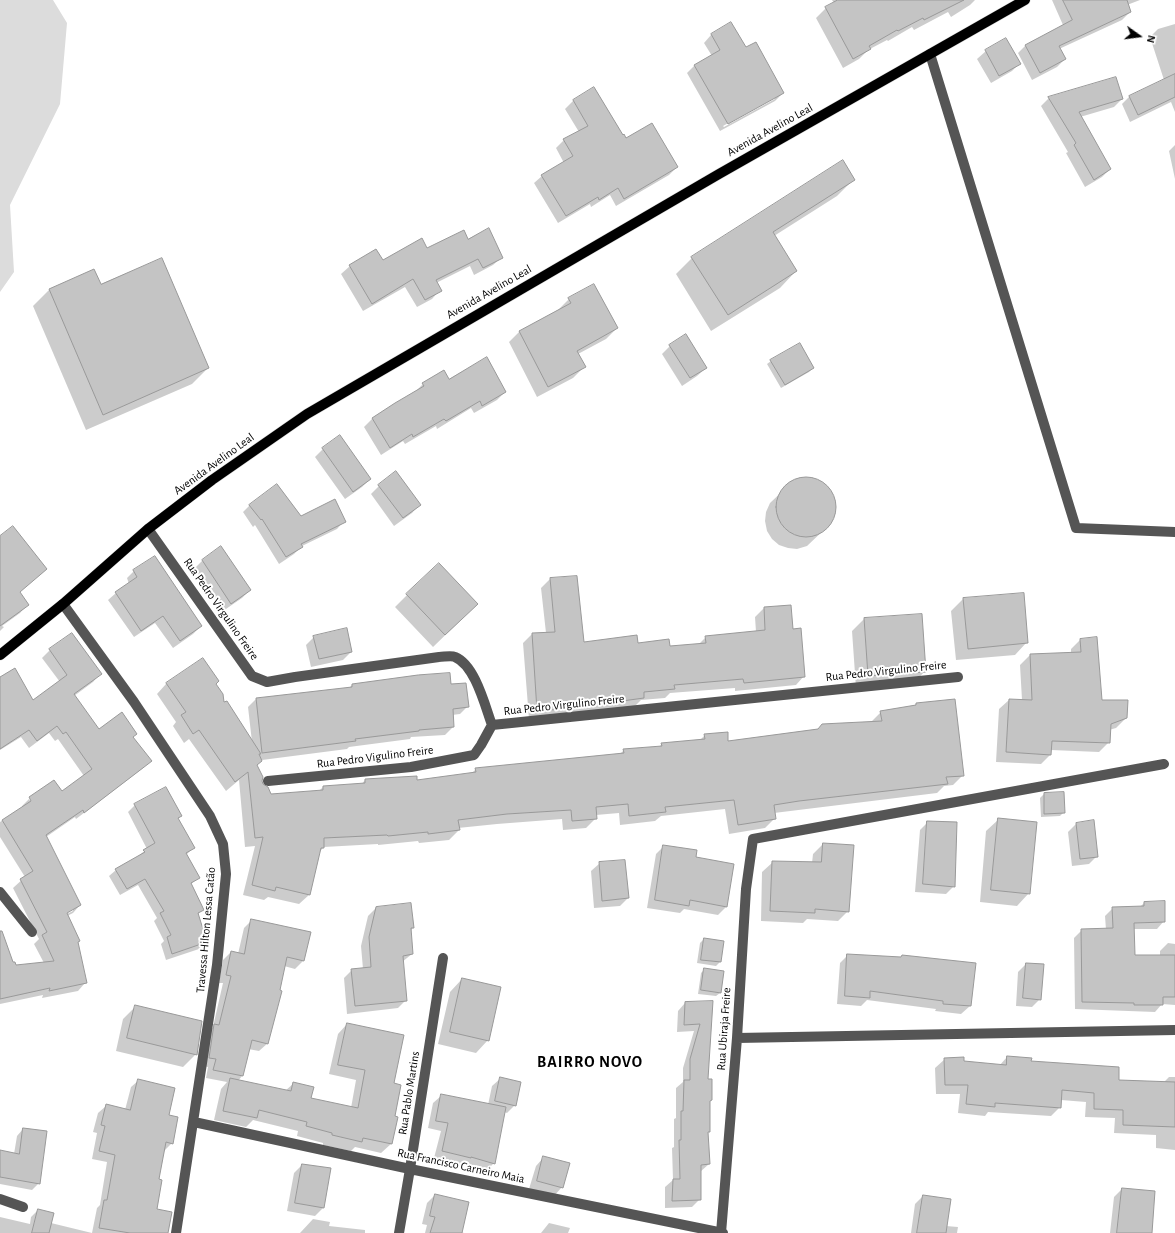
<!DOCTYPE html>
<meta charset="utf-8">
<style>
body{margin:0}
#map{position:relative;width:1175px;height:1233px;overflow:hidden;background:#fff;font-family:"Alegreya Sans",sans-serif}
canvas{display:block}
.north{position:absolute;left:1119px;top:16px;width:40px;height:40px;-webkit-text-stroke:3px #fff;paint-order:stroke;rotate:104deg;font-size:11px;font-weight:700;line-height:16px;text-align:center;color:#000}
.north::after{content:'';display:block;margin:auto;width:14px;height:18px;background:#000;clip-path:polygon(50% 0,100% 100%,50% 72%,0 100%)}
</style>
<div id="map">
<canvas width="1175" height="1233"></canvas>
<div class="north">N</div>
</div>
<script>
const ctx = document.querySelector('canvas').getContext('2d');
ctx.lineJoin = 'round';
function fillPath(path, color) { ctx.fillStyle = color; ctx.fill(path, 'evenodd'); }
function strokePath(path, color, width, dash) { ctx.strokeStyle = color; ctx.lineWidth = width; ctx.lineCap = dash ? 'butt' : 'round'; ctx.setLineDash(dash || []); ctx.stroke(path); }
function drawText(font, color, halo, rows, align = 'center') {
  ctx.font = font + ' "Alegreya Sans",sans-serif'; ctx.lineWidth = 4; ctx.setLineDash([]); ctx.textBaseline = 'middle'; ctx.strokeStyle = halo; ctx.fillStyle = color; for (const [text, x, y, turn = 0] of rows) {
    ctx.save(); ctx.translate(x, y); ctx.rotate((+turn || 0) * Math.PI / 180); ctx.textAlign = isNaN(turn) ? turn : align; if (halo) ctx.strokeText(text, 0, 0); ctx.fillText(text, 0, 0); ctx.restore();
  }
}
fillPath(new Path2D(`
 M0,0H53L67,23L60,104L10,205L14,272L0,292Z`), '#dcdcdc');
fillPath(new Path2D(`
 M832,0H975L970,5L951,17L948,12L914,30L912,27L888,41L887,40L868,50L859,59L843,68L816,18L826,8L834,3Z
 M1052,0H1140L1127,5L1130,12L1122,20L1059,49L1065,59L1057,67L1032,80L1018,53L1025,46L1063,25Z
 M730,23L745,49L783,93L775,101L720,131L687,73L695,65L712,56L704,43L711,35ZM775,97V99L724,127L723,126Z
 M1175,24V112L1171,102L1130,122L1122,104L1130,96L1164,80L1150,37L1158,29Z
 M986,51L1020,63L1012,71L991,83L977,59Z
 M594,88L626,140L677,167L669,175L616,206L610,195L591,207L590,204L558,223L534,183L542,176L564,163L556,148L564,140L579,132L565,109L573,101Z
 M1049,98L1122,99L1114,107L1080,117L1110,169L1102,177L1085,187L1066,153L1068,152L1041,106Z
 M1175,145V179L1169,151Z
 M854,179L837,196L774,236L796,271L780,288L711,331L676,274L692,258Z
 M467,240L502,257L493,265L474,275L470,266L436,283L440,290L432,299L417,307L405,287L363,311L341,274L350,266L382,262Z
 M49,290L208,368L192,384L86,430L33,306Z
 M569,299L617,328L606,339L578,354L584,367L573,378L537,397L509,342L520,331L558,310Z
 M670,346L706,368L697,376L682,386L662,354Z
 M771,361L813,368L809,372L781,388L767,364Z
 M449,380L505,392L497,400L474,413L471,408L437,429L436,426L405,444L403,441L381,455L364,427L372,419L415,392L423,384Z
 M323,449L370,479L362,487L345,499L315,457Z
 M807,478L816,480L824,485L831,492L834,500L835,510L833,519L827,527L807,546L797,549L788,548L779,545L772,539L767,531L765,521L766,512L770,503L790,484L798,479Z
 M379,486L420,504L412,513L394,526L371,494Z
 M250,505L300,517L344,521L337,529L302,546L294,554L279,564L255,525L253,527L243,512Z
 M0,537L46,569L19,592L28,604L20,613L2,626L4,627L0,631Z
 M221,548L250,590L242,598L223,611L194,569L202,561Z
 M134,571L201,626L193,634L173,648L155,623L134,637L108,600L116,593L129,584L127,578Z
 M550,579L583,643L637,644L669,647L698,645L706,637L756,632L755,617L764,608L792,630L804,676L796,685L735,691V688L670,693L665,698L641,700L635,706L529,719L523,643L532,634L546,633L541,588Z
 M407,595L464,617L433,647L395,607Z
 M963,599L1027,642L1015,655L956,660L951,611Z
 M864,619L925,671L913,684L856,688L852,631Z
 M71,634L100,674L93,682L74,696L98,730L132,737L143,768L76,819L75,817L46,837L80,905L73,913L67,916L77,943L85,983L78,991L42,998L43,995L0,1004V930L13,964L15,966L44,963L34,944L39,939L13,888L25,877L0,837V822L23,807L22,806L29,799L33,806L62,793L84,776L58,739L55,741L49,733L29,748L21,737L0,750V678L32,701L60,682L42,658L50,650ZM73,909V911L63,916L62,914Z
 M314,637L351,652L343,660L311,667L306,645Z
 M1080,640L1101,701L1126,718L1116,728L1109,730V742L1099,752L1051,750L1050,755L1041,764L996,762L999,709L1009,700H1022L1020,665L1030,655L1071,653V649Z
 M202,659L223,703L252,742L248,707L256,699L349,688L352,685H450L468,706L460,714L452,715L453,727L445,735L411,737L410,739L349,747L347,749L262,760L256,765L260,781L271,795L319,791L323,787L361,785L365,780L416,777V781L471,774L476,769L619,755L624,750L659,747L662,744L700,740L705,735L728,742L871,722L881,712L914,706L916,704L963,775L953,785L944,786L937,793L774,813L775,818L765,828L729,834L725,809L661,816L655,821L620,825L619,813L596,815V818L586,828L563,830L562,819L497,824L458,828L459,830L449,840L419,843L418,841L378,845V844L324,847L319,852L309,895L299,904L268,897L264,900L243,895L255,846L245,847L239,780L226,791L189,739L184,743L173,726L176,722L157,694L166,684Z
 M1044,794L1064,812L1060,816L1041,817L1040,798Z
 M135,805L181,816L177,820L193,848L186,855L199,877L190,885L203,910L197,915L206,942L199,949L166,960L161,944L164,941L154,921L157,918L138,885L120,895L109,876L116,870L137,857L147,849L128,812Z
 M999,819L1029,893L1017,906L980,902L986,831Z
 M928,822L954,886L946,894L915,892L920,830Z
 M1093,822L1097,856L1089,864L1072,866L1068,832L1076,824Z
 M823,844L848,911L838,921L807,919L803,923L761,921L762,872L773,862L812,863L813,854Z
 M664,846L695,858L726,907L718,915L684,909L680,913L647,908L656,854Z
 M600,863L628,898L620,906L594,908L591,871Z
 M1144,903L1164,921L1157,929H1133L1134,956H1160V951L1168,943L1175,944V1005L1162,1004L1155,1012L1075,1009L1074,938L1082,930H1106L1105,916L1113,908L1140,907Z
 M376,908L413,928L410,931L412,954L402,962L406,1000L398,1008L347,1014L344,978L352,970L363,969L361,946L368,916Z
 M252,920L303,961L295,969L284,966L268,1043L259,1051L248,1049L242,1076L238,1081L285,1091L294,1083L310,1098L351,1108L356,1080L329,1074L338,1034L347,1024L393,1084L394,1117L391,1144L381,1153L355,1147L351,1151L323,1145V1143L297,1136L298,1131L253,1120L246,1127L214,1120L221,1089L227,1082L206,1078L208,1067L202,1066L207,1034L213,1027L223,983H219L223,960L231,952L238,954L244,928Z
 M704,939L723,941L720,962L716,966L697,963L700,943Z
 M848,955L974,964L970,1006L961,1014L935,1011L936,1009L867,1000L861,1006L837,1004L840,963Z
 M1026,964L1040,999L1032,1007L1016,1006L1018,972Z
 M705,969L720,993L716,996L698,994L701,973Z
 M462,979L488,1040L476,1053L438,1044L450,992Z
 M712,1002L706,1080L709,1102L707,1133L709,1164L700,1172V1199L692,1207L665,1208V1187L673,1180L672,1148L674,1147V1119L676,1118V1088L683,1082V1068L694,1031L677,1032L678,1011L685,1003Z
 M135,1007L196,1054L183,1067L116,1051L123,1019Z
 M1007,1057L1118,1080L1164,1082L1169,1077H1175V1150L1156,1148V1135L1114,1133L1115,1118L1085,1117L1086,1102L1061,1100L1060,1107L1051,1116L988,1112L985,1116L958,1113L960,1094H936L935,1068L945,1059L963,1062L999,1066Z
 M501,1078L515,1105L507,1113L504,1112L494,1163L486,1171L464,1164L462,1165L434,1158L441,1131L428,1128L433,1103L441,1096L488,1105L492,1086Z
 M139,1080L167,1116L172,1143L164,1151L158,1180L156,1210L167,1233H92L97,1208L100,1205L107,1162L92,1159L97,1133L93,1132L98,1113L106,1106L125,1110L131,1087Z
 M23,1129L39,1183L32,1190L0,1184V1151L14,1154L17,1136Z
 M544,1157L562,1187L554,1196L529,1189L536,1166Z
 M302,1165L330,1169L323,1208L315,1216L287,1211L294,1173Z
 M1122,1189L1154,1192L1151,1233H1110L1114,1197Z
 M435,1195L461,1232L464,1233H425L427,1225L422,1224L427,1203Z
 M923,1196L946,1226L958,1227L957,1233H911L915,1204Z
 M38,1210L51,1223L92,1233H0V1217L30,1224L31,1217Z
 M313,1219L330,1222L329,1226L365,1230V1233H300Z
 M549,1223L570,1228L568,1233H541Z`), '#0003');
const building = new Path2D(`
 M838,0H964L924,20L923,18L898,31L897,30L869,46L871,49L853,59L825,7Z
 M1063,0H1127L1131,12L1059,46L1066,59L1040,73L1025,45L1072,20Z
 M731,22L746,47L756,42L784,93L728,124L694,65L720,50L711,34Z
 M1006,38L1021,64L999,76L985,50Z
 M1175,74V97L1138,115L1129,96Z
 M1116,77L1123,99L1079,112L1111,169L1094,180L1074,145L1076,143L1048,97Z
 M594,87L623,135L624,134L626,138L652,123L678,167L624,199L618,188L599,200L598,197L566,216L541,175L573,156L563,139L588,126L573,100Z
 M843,160L855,180L773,232L797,271L728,315L691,257Z
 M489,228L503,258L483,268L478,259L436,280L442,291L425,300L413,279L372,304L349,265L376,249L383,260L422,238L427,248L464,230L468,239Z
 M162,258L209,368L103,415L49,289L94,269L101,284Z
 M594,284L618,328L577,351L586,367L548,387L519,331L571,303L568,298Z
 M686,334L707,368L690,378L669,345Z
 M800,343L814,368L785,385L770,360Z
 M487,357L506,392L482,406L480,401L446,421L444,419L413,437L412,434L390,448L372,418L395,403L424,386L422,383L444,370L449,379Z
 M340,435L371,479L353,492L322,448Z
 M396,471L421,505L403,518L378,485Z
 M776 507a30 30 0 1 1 60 0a30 30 0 1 1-60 0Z
 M277,484L301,516L335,499L346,522L301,544L303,547L286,557L262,519L261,520L249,505Z
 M13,526L47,569L20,592L29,605L0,626V536Z
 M221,546L251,590L231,604L202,560Z
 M155,556L202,626L180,641L163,616L141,631L115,592L137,577L133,570Z
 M439,563L478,604L445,635L406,594Z
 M577,576L584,642L637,635L638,643L669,639L670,646L706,643L705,636L765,630L764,607L791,605L793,629L801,628L805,677L744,683L743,679L674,685L675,689L644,692V698L615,702V701L576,704V708L537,711L532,633L555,632L550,578Z
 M1024,593L1028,643L968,649L963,598Z
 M922,614L926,672L868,676L864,618Z
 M347,628L352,652L319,659L313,636Z
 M72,633L102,674L74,694L99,729L122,712L137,734L133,737L152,761L84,813L83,810L46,835L81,905L67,913L80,941L78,942L87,983L49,991L50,988L0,999V931H2L13,962H15L16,965L54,961L42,935L47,932L20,879L33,871L2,820L31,801L29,797L54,780L62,791L92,769L66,732L63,734L57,726L37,741L29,730L0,749V677L15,668L33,700L67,675L49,649Z
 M1097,637L1102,700H1128L1127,718L1111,724L1110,743L1052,741L1051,755L1006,752L1009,699L1032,700L1030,654L1081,652L1080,639Z
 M203,658L219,681L216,684L223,694L224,702L227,701L261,754H259L262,761L257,765L263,777L262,781L263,784L268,787L271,794L323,790V786L365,783V779L417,776V780L476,772L475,768L624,753L623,749L662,746L661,743L705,739L704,734L728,732V741L818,729L822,724L882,721L880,711L916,705V703L955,699L964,776L946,777L948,784L799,801L774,805L776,819L738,825L734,800L665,807L666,812L629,816L628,804L596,807L597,819L572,821L571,810L507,814L458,820L460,830L428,834V832L388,836L387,835L324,838V848H321L310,895L276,887L275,891L252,885L263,837L255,838L248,772L235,782L199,730L193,734L181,715L186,712L166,683Z
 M450,673L451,684L466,683L469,707L453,709L454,727L419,730V731L355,739L356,741L262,753L256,698L352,687V684L418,675Z
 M166,787L182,816L178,818L195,848L186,853L200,878L191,883L204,910L198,913L207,942L172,954L167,937L171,935L160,913L164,911L145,879L127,889L115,869L145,852L143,850L155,843L134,804Z
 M1064,792L1065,813L1044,814V793Z
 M998,818L1037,822L1030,894L991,890Z
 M1094,820L1098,857L1080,859L1076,823Z
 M927,821L957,822L955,887L923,884Z
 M823,843L854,845L849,912L815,909V913L770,911L772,861L821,862Z
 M663,845L697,850L696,857L734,864L727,907L690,900L689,906L655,900Z
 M625,860L629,898L602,901L599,862Z
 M1165,901V922L1134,923L1135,955H1175V997H1163V1005H1134V1003L1082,1002L1081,929L1113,928L1112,907L1144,906V902Z
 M411,903L414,928H411L413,954L403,956L407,1001L355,1006L351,969L371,967L369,937L376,907Z
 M251,919L311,932L304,961L287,957L280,990L282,991L268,1044L252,1040L243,1076L213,1070L216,1059L209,1058L214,1024L219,1025L231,976L226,975L231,951L244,954Z
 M704,938L724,941L721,962L701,960Z
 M847,954L901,957L902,955L976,963L971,1006L943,1004V1001L870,991V998L845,996Z
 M1026,963L1044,964L1041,1000L1023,998Z
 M704,968L724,971L721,993L701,990Z
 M462,978L501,987L489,1041L450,1032Z
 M713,1001L708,1079H712V1100L710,1101V1132H708L710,1164L701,1165V1200L672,1201L673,1179H680L679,1140H681V1111H683L684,1080H690V1059L700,1024L684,1025L685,1002Z
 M135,1005L202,1021L197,1055L127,1038Z
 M347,1023L404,1035L394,1083L401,1085L395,1116L398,1117L392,1144L363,1138L362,1142L332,1135V1133L306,1126L307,1122L259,1110L257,1118L223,1111L230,1078L291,1091L293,1082L314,1087L311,1098L358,1108L365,1070L338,1065Z
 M1007,1056L1032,1058L1031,1061L1119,1067V1080L1175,1082V1127L1123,1125V1110L1094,1109V1093L1062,1090L1061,1108L995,1103V1107L966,1104L968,1085H945L944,1058L964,1057V1061L1006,1065Z
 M500,1077L521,1082L516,1106L495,1101Z
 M138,1079L175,1088L169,1115L178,1117L173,1144L166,1142L159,1179L162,1180L157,1209L172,1212L168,1233H130L99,1228L104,1200H107L115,1155L99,1151L105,1126L101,1125L106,1104L130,1110Z
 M441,1094L506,1107L495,1164L471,1157V1158L442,1151L448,1123L436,1121Z
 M23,1128L47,1131L40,1184L0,1177V1150L19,1154Z
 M543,1156L570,1163L563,1188L537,1181Z
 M302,1164L331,1168L324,1208L295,1203Z
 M1122,1188L1155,1191L1152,1233H1117Z
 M435,1194L469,1202L462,1233H430L435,1217L430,1216Z
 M923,1195L951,1199L946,1233H917Z
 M38,1209L54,1213L49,1233H32Z`);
fillPath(building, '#c4c4c4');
strokePath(building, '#999', 1);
const major = new Path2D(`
 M0,655L63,604L148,529L212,480L307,414L719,174L1025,0`);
strokePath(major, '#dbdbdb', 11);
strokePath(new Path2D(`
 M930,54L1076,528L1175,532
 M148,529L252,676L267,682L295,677L439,657C444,657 451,655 455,657C475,665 485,706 492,725
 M63,604L134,702L210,816L223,844L226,874L217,965L176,1233
 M492,725L958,677
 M268,781L411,767L474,755L481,745L492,725
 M0,892L32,932
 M737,1038L1175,1030
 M194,1122L410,1169L723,1233
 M0,1199L23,1207
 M399,1233L410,1169L443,958
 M721,1233L737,1038L746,889L753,839L1164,764`), '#555', 10);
strokePath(major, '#000', 10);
drawText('12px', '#000', '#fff', [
 ["Avenida Avelino Leal",770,130,-29],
 ["Avenida Avelino Leal",489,292,-30],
 ["Avenida Avelino Leal",214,464,-36],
 ["Rua Pedro Virgulino Freire",221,609,55],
 ["Rua Pedro Virgulino Freire",886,671,-6],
 ["Rua Pedro Virgulino Freire",564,705,-6],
 ["Rua Pedro Vigulino Freire",375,757,-7],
 ["Travessa Hilton Lessa Catão",206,930,-85],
 ["Rua Ubiraja Freire",724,1029,-86],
 ["Rua Pablo Martins",409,1093,-81],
 ["Rua Francisco Carneiro Maia",461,1166,12]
]);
ctx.letterSpacing = '1px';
drawText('bold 16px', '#000', '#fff', [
 ["BAIRRO NOVO",590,1062]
]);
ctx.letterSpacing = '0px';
</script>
